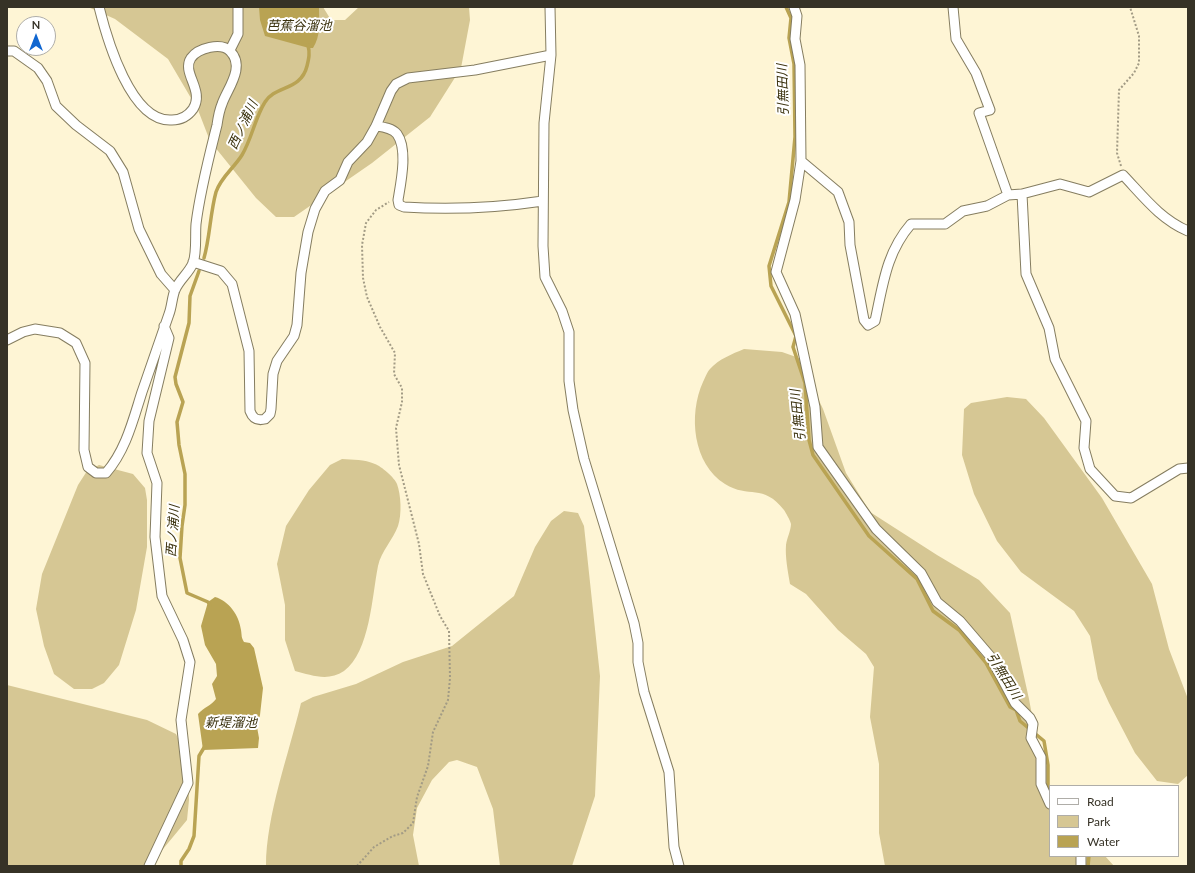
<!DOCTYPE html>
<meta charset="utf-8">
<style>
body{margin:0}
#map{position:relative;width:1195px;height:873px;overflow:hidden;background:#fef5d5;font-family:Lato,sans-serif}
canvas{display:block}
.frame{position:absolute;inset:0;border:8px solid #363226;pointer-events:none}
.legend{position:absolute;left:1049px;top:785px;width:130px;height:72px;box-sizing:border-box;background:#fff;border:1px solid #afada8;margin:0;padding:5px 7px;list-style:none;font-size:12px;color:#363226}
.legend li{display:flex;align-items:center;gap:8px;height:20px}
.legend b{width:20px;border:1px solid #afada8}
.north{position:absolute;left:16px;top:16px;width:40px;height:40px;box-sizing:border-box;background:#fff;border:1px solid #afada8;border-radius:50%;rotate:0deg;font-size:11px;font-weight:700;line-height:16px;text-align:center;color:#363226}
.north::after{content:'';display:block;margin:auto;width:14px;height:18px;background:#1066d0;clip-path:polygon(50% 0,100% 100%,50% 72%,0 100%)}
</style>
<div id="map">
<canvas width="1195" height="873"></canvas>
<div class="frame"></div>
<ul class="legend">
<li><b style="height:5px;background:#fff"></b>Road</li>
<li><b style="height:11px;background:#d6c794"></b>Park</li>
<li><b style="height:11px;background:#b9a353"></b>Water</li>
</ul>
<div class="north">N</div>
</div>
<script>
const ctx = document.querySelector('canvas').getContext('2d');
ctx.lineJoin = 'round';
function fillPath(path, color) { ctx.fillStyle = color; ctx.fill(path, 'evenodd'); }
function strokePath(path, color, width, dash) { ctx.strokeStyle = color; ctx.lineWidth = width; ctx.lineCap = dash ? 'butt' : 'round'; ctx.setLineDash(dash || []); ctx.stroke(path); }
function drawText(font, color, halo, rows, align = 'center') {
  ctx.font = font + ' Lato,"Noto Sans JP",sans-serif'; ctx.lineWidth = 4; ctx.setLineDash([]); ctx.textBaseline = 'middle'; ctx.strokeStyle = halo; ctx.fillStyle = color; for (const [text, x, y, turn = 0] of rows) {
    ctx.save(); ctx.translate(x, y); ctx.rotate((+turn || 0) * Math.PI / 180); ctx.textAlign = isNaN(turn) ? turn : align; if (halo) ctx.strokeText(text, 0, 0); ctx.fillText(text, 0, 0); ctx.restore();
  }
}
fillPath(new Path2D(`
 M88,7H323L331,20H345L359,7H469L470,20L461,68L430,117L372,163L294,217H276L256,198L210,141L198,110L168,59L115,19Z
 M744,349L782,352L799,358L823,409L846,473L870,512L937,555L979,580L1010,613L1029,699L1044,780L1050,791V856H1105L1114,866H885L879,833V764L870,717L874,667L866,654L838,630L806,594L790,584C788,572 785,557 786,545C787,538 791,530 791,524C790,520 786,513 784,510C763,483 749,499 725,484C693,464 688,415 703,382C705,378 707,372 710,369C719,359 732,354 744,349Z
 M1007,397L1026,399L1044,418L1102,498L1152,584L1169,649L1188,699V775L1178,784L1157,781L1135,753L1109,703L1098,679L1090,636L1074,611L1021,572L997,541L974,494L962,455L964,409L971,403Z
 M342,459C353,460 364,459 375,464C381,466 395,478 397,484C401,495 402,514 398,526C393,540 381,551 378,566C372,596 370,652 344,671C328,682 311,675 295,671L285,640V605L277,564L286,526L309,490L330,465Z
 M99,465L133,474L145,488L147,500V547L136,610L119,665L104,683L92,689H74L54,674L44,646L36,609L42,574L78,485L87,471Z
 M564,511L578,513L584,526L600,676L595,796L572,866H500L493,809L477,767L457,760L449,762L432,780L417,808L413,835L419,866H266C266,815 289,754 301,703L313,697L356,684L403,662L452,646L514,596L535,547L551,521Z
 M7,685L147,720L176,734L182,747L188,769L189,800L187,820L149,866H7Z`), '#d6c794');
fillPath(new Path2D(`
 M259,7H319C319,21 321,36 313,48H309L265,36L260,20Z
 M215,597C229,601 239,615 241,630C242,636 241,637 244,642L250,643L254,648L263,688L260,715L257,727L259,738L258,748L203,750L198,714C204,707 211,706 216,699L212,684L217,676L216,664L205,645L201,626L208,602Z`), '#b9a353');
strokePath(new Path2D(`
 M786,7L791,18L789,38L794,64L795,137L789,202L769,266L771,286L796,336L793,347L805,383L809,440L813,455L869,536L917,579L933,611L959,630L986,663L1010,707L1016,710L1020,721L1044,741L1048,765V790
 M204,258C210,237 210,214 216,192C221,177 234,168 242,155C252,138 255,118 265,102C275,85 301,91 307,66C309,58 310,53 308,45
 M199,271L190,296L189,323L175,377L176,384L183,402L177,422L179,445L185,474V505L182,526L180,558L187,593L208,602L210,605
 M181,866V861L189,849L194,836L199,756L205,746
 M1088,866L1089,856`), '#b9a353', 3.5);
const street = new Path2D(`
 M550,7L551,55L544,123L543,246L545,277L562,311L569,332V381L573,410L584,459L634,623L638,643V662L644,692L669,772L674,847L679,866
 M794,7L797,16L795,39L800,65L801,161L795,200L776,272L795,314L815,407L818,447L876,529L921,573L937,602L960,621L990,656L1015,703L1030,718L1033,724L1031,738L1041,757V784L1050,804
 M953,7L956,39L976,73L990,110L979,113L1008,195
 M230,50L238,34V7
 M7,51H14L38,68L47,81L56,106L76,125L110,151L123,172L139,229L161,274L175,290
 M376,126C383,127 392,128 397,134C408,149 401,182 398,200L399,205L404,207C450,210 496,208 543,201
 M801,161L838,192L849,222L850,245L864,320L868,325L875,321C883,285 886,253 911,224H945L963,211L987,206L1008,195L1022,194
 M1188,231C1160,219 1143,196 1123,175L1089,192L1060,184L1022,194L1026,274L1049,328L1055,359L1086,421L1084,448L1090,469L1115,496L1131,498L1179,469L1188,468
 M193,262L221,271L232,284L249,351L250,411C253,419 257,421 265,419L270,414L271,409L273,374L277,361L294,336L297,325L301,273L308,232L315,209L325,191L340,180L348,162L367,142L376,126L391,91L396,84L408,78L475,70L551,55
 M7,340L23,332L35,329L60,333L76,343L85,363L84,450L88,467L96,473H106C126,450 133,420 142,392C151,366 160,340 169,314C172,306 172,297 175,290C179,280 189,273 193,263C197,252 195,236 196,224C200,191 209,157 217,125C218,118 219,111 222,104C227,89 246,67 230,51C221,42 198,48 191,58C181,73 205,90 193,109C188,116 180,120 172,120C131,123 107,39 99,7
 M1081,856V866
 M149,866L188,783L181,720L190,662L183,640L162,596L155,537L157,483L147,453L149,421L169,338L164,326`);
strokePath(street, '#857d60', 11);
strokePath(new Path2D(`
 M1121,166L1117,153L1119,90L1134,73L1139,63V36L1130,7
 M357,866L374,847L393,836L403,833L413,823L417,797L428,766L433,732L448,700L450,678L449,631L440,616L423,574L419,544L399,465L396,428L402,402V388L394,374L395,353L380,327L367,297L363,278L362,245L366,223L376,210L389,202`), '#a29b85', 2, [2, 2]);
strokePath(street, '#fff', 9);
drawText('italic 13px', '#3b320e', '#fff', [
 ["芭蕉谷溜池",299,26],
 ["引無田川",783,90,-92],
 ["西ノ浦川",243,125,-65],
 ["引無田川",798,415,-96],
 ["西ノ浦川",173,531,-86],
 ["引無田川",1004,676,58],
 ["新堤溜池",231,723]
]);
</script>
